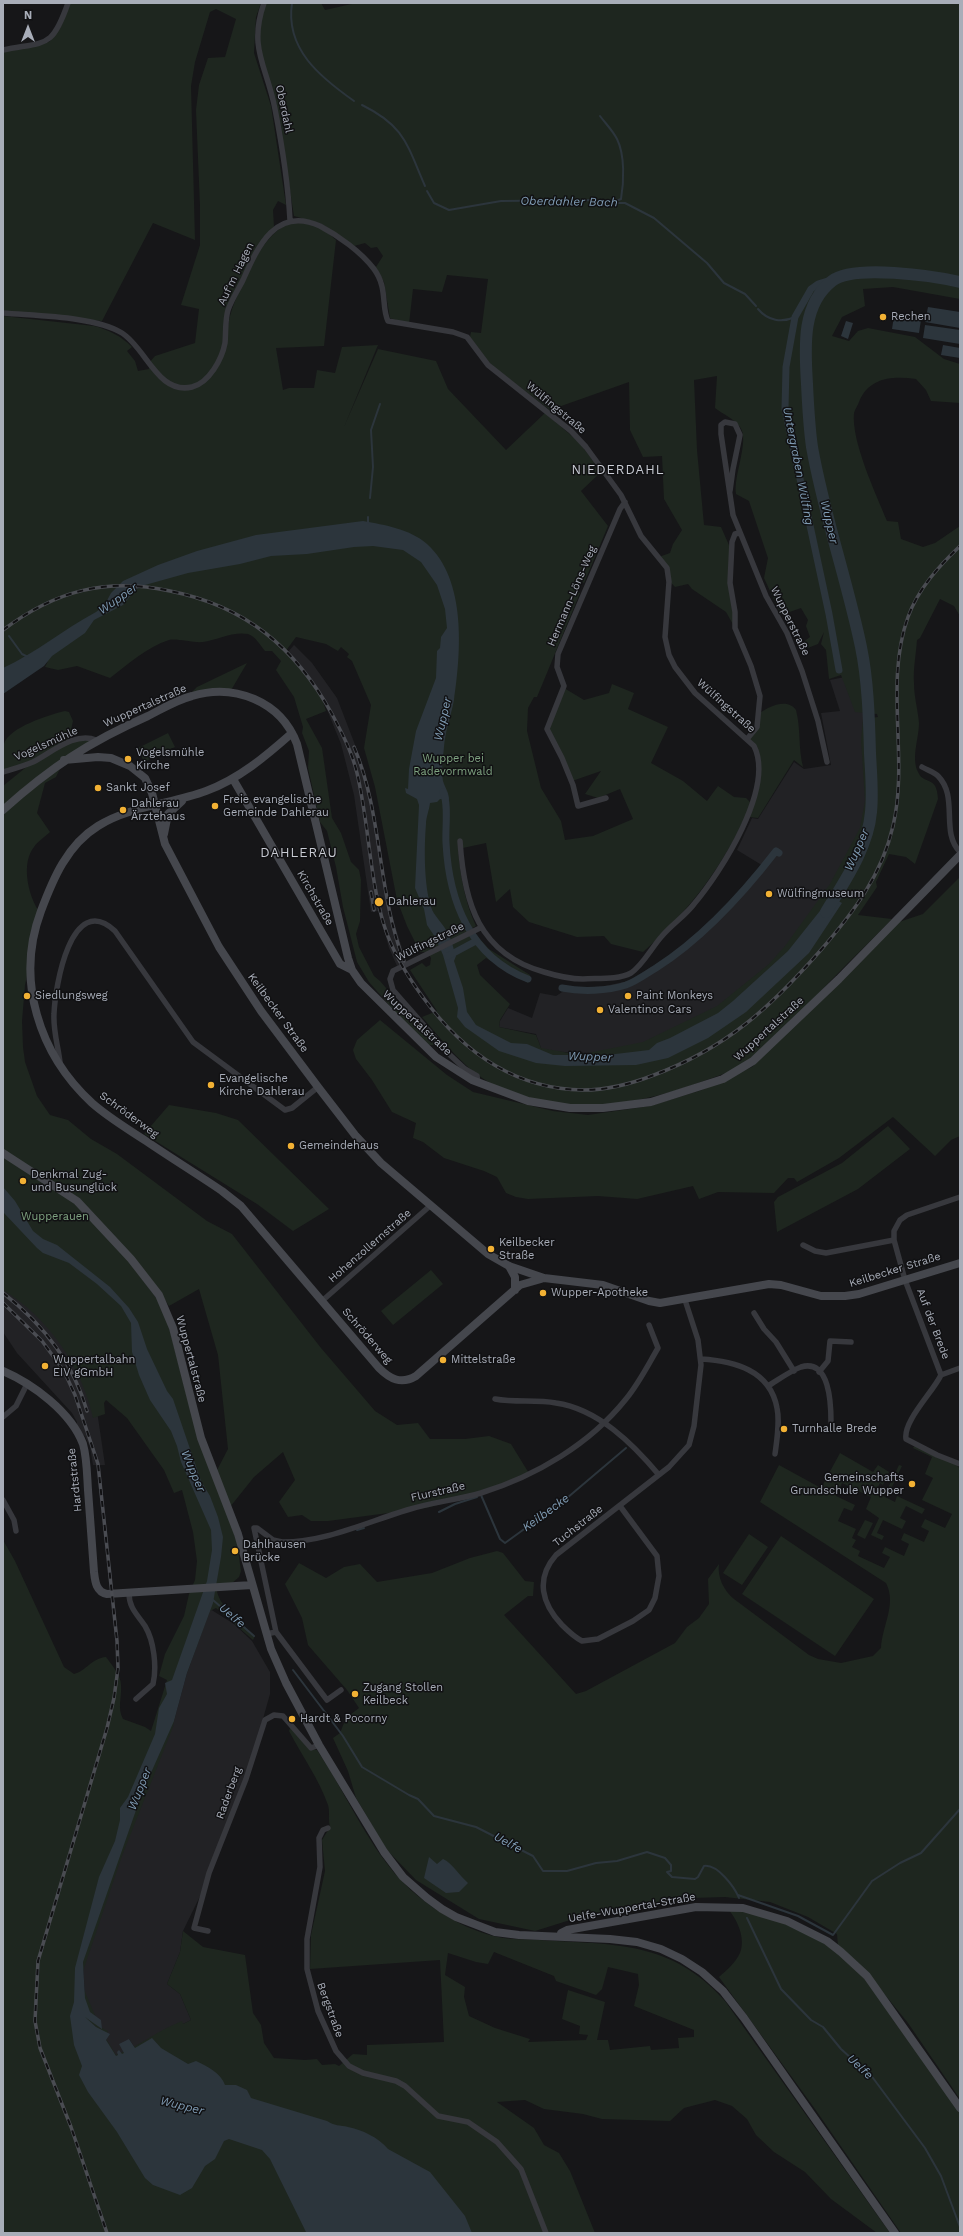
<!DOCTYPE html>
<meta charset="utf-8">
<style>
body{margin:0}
#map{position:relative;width:963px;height:2236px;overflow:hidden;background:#161618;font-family:"Work Sans",sans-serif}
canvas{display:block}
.frame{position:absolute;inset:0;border:4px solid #a8adb8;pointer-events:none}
.north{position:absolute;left:8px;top:8px;width:40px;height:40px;-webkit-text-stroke:3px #111113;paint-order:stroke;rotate:0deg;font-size:11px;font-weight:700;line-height:16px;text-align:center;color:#a8adb8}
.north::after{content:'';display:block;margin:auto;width:14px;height:18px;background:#a8adb8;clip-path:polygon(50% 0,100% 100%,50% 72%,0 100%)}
</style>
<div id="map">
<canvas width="963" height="2236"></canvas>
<div class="frame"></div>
<div class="north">N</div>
</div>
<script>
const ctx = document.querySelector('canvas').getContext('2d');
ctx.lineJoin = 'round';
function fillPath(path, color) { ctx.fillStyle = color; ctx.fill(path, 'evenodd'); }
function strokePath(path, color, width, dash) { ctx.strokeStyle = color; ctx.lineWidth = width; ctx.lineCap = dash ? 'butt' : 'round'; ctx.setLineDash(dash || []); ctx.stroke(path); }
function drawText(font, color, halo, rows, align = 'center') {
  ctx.font = font + ' "Work Sans",sans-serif'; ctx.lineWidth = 3; ctx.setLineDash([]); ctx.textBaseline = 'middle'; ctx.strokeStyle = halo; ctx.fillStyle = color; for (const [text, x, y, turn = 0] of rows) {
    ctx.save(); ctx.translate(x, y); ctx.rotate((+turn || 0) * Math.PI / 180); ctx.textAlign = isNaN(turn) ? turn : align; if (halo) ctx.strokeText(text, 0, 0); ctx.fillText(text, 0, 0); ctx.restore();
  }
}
fillPath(new Path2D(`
 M294,645L312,663L337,698L364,768L376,825L390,909L406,961L397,966L389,948L379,911L371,912L354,795L341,744L319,690L304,670L287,653Z
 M845,677L865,710L867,746L865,821L833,891L787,950L711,1012L669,1037L607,1054L542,1051L536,1034L499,1027L500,1021L508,1008L532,1018L540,993L556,996L567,989L605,986L628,981L681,949L728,911L765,867L737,850L752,818L758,819L794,762L804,769L831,765L821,713L840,711L830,680Z
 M3,1282L53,1323L96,1404L105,1465H93L90,1447L85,1436L77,1432V1422L72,1413L17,1353L3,1332Z
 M210,1609L234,1624L252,1641L270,1672V1694L246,1779L204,1888L183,1931L180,1952L167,1984L180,1994L191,2020L135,2048L129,2039L124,2053L116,2056L105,2040V2033L90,2012L85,1998L83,1962L101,1908L158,1758L174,1721L187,1673Z`), '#222225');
fillPath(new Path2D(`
 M70,3H261L256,17L254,53L271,106L286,205L278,201L273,210L274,227L253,254L227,309L223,337L227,338C228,312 237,297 247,274C267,234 293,200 336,240L324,346L276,348L283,390L289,388H314L317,370L335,373L342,347L378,345L344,427L378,349L436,361L448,389L506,450L545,413L580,443L601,472L581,491L608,526L584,583L581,581L577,591L580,593L537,697H534L528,708L527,731L541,788L561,821L565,840L593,836L633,819L620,789L598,798L585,794L601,771L572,781L563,758L548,730L564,688L584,700L609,693L612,684L634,693L628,709L668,727L651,763L683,781L707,801L718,786L734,797L746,798L751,803C758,782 766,755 747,739L757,727L760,713C770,706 787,698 796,710C801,729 798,748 803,767L794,760L758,818L749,817L747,822L742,823C719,872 684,916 643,952L611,944L604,936L577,937L529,922L513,907L510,889L496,902L486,843L458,849C460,874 465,903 476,926L471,929L489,949L530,975L528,983L486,958L477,965L480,975L510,1004L500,1020L499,1027L536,1035L541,1048L575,1054L588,1053L643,1042L717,1006L769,964L785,946L830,884L860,828L865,801L861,740L863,719L878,717L877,714L855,712L841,675L829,679L826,650L821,644L824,632L818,644L800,651L798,646L810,637L806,626L808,620L801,608L781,615L764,578L768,558L749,501L736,494C733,476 750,440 740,427C734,419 723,414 715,408L717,376L694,380L697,450L704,525L721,527L732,552L730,583L735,612V628L726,612L692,589L688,584L675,587C666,579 667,566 659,557L670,553L673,544L682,530L664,499L662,456L643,457L630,430L629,382L550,410L496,369L488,361L470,337L471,332L481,333L488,279L447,275L442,292L413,289L409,324L390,318L384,282L376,267L383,256L377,247L371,248L365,243L354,246L322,224L294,216L276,102L261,61L258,46L260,19L264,3H321L325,10L356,3H960V299L893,287L863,289L865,306L842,317L832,336L849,341L858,331L868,328L915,337L944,359L960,364V403L931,401L926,390L916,379C893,376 869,377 859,402C858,405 855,409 854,413C851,441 876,494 887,521L898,522L901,539L923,547L935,543L960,526V616L954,606L940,599L920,638L917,640C916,655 913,669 914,683C914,697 918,710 919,723C919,738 911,758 918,772C924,786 937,774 938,799L915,864L906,857L889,854L876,882L877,887L858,915L892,919C869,943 844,966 822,990C799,1016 775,1040 747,1061C732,1072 715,1077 698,1083C635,1106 556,1118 494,1085C465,1070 443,1041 422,1017L437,1011L410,970L422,963L426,967L430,965L431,958L427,952H420L407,926L397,900L375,787L364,748L371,705L352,661L347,657L349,654L341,647L338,651L326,644L296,637L285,652C304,667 320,687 326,711L306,719L322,748L332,818L341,833L351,862L359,870L361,880L360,921L356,934L359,947L374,976L380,981L435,1045H428L410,1029L369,982L357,962L343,907L336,867L327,831L320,822L317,808L308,768L309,751L302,733L303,727L294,697L276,670L281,661L272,651H265C260,645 256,637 248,634C234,631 216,640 203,642C193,643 176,638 169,640C147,647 128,664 110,678L77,666L58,670L45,667L48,661L3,694V316L94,326C109,330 121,336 132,347L127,351L135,361L138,371L149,369V363L155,356L195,343L199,309L181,305L200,245V206L196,110L199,85L208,58L225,57L236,19L216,9L210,12L195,62L191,86L195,240L153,223L102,321L3,311V51L49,42L61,26Z
 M247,663L230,692L187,697L197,687Z
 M65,711L69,712L73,721L68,743L78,739L96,740L64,760L56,777L45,783L37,813L50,832C45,837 38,841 34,847C21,863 28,894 38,910L32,928L27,976L25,985L22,1021L23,1047L25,1062L37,1096L50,1115L68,1120L91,1139L117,1154L207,1221L232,1234L321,1348L375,1411L397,1425L418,1423L430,1439H465L489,1436L511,1444L530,1475L490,1492L426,1508L328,1521H311L302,1515L288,1517L279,1502L295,1480L283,1452L254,1477L230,1507L216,1472L228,1449L218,1355L199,1289L169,1306L151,1279L90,1212L3,1151V786L30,764L3,772C3,764 1,752 4,744C9,727 49,715 65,711Z
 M168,733L175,747L144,762L138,748Z
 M960,877V1136L951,1140L935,1156L893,1117L839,1158L797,1182L794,1178H788L774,1193L718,1192L699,1199L693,1186L637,1199L598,1196L528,1199L516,1197L506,1193L497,1177L484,1171L444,1158L423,1142L413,1138L416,1123L392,1112L372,1080L356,1059L353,1050L357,1040L380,1020L447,1075L473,1092L553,1111L588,1115L650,1106L702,1090L752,1067L899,922L923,914Z
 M169,1105L216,1113L238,1120L329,1209L293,1231L257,1204L144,1134Z
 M888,1126L910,1149L858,1189L777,1232L774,1202L778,1197L842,1163Z
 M3,1156L62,1191L112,1239L164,1308L198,1439L224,1501L237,1543L241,1571L239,1577L231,1584L216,1585C217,1607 240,1621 255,1636L253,1640L216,1608L210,1611L179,1694L173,1727L122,1856L80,1980L100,2027L108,2031L105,2037L116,2055C139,2046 159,2030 182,2021L183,2024L191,2020L180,1994L167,1984L180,1952L183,1931L203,1947L245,1955L253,2013L261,2025L264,2043L274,2058L305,2060L317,2059L322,2065L335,2064L339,2066L353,2054L367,2055V2045L444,2042L440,1960L310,1969L311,1935L325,1871L322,1840L330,1827C328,1820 330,1811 328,1805C319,1779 302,1756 289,1731L291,1726L309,1749L317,1750C349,1797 373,1860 418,1896C440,1914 469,1931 498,1937C512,1940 526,1939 540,1940C614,1945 671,1940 725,2001L890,2233H877L831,2199L805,2172L774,2152L756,2135L747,2119L732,2106L715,2100L684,2108L670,2121L602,2119L583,2114L544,2109L525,2100L497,2102L534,2128L544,2145L559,2153L570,2171L595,2233H3V1540L15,1561L64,1667L74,1674C86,1671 92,1658 106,1657C111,1664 121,1675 121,1685C122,1697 117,1708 123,1719L145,1727L151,1731L167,1680L159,1676L165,1654L184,1616L189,1594L195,1580L197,1561L193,1532L182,1490L174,1493L164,1470L127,1418L106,1400L104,1403L105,1414L93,1418C82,1367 48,1317 3,1290ZM494,1952L554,1976L556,1981L596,1995L602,1989L608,1967L638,1974L639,1985L634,2006L694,2030V2037L678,2038L679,2048L651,2050L650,2046L610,2050L608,2040H597L605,2002L568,1990L562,2019L580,2026L579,2034L588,2035L586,2040L528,2042L530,2039L495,2028L469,2016L464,1997L465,1987L445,1975L448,1953L476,1962L488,1964Z
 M431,1270L443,1284L393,1325L381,1311Z
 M915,1445L955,1463L960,1469V2099L908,2023L864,1969L838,1946L837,1934L808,1917L770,1902L725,1897L693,1898L631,1909L567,1921L535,1931L479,1919L416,1880L386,1849L356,1798L348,1771L333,1738L340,1733L346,1718L359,1708L347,1690L308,1645L302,1618L285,1584L299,1563L326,1578L344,1567L360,1564L377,1582L432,1573L470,1558L497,1551L503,1553L525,1581L534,1582L533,1596H528L504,1615L576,1694L586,1691L675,1643L687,1627L699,1618L709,1604L708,1579L719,1564C717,1577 724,1591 734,1599L809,1655L818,1659L841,1663L873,1656L881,1648C882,1626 897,1604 886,1583L760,1502L779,1465L821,1488L840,1453L873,1472L878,1465L889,1472L883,1485L880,1483L877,1489L885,1492L883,1496L895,1502L897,1496L925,1509L922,1514L906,1506L900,1518L906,1521L902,1529L883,1520L877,1533L884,1536L882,1540L871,1535L879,1518L866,1509L871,1497L842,1483L836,1496L855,1505L852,1511L844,1508L838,1521L856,1529L852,1538L856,1540L852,1547L860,1551L858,1556L884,1568L890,1557L882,1553L885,1547L904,1556L909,1544L901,1540L904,1533L924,1542L929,1531L921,1527L925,1519L945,1528L952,1514L922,1500L933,1478L925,1474L932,1457L913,1448Z
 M899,1465L902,1466L891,1489L888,1488Z
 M865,1520L873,1523L865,1539L857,1535Z
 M749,1534L768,1547L742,1585L723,1573Z
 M781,1536L874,1599L835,1656L742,1594Z
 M726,1907L787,1921L850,1959L960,2108V2233H901L815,2109L719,1977C726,1971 736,1962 740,1953C746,1938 737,1918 726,1907Z`), '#1e261f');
fillPath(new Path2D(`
 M928,307L960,312V328L925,322Z
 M894,316L921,320L919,333L892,329Z
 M846,321L853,323L848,339L841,336Z
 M925,325L960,330V344L923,338Z
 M943,345L960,348V358L941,355Z
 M363,521C385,525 410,529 427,544C467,580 461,653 454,700C451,716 445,731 444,747C443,758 441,770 443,781C445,788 449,792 449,800L440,799L437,802L430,803C429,811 426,817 426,824C424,848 424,885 431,907C434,916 441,921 446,930C451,937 453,947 456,956L454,961L463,988L467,1012L476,1025L511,1043L527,1044L553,1055H607L649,1050L657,1043L670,1038L718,1013L733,1001L788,951L831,897L842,903L809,953L746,1012L708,1038L668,1058L636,1065L565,1066L536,1063L499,1051L465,1027L457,1017L458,1008L443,955L435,937L427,925L424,909L415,888L419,805L417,799L406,793L405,788L408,789L409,769L416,731L436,678L437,651L440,648L441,637L447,628L445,609L437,585L421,562L403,550L373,546L354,547L307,554L271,556L240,564L188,573L145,585L135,590L123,605L94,620L85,633L52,656L44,666L3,694V668C36,653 64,629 96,612L104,606L111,593L123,581L158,565L197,551L256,535Z
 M3,1187L15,1201L33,1231L43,1239L57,1245L110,1287L129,1308L138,1322L147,1349L167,1391L173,1399L201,1481L210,1496L218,1517L223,1537L221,1557L213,1603L187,1673L174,1721L142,1793L83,1962L85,1998L90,2012L101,2020L102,2029L85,2017L96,2027L110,2034L106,2040L116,2056L118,2055L117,2052L119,2050L122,2054L124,2053L119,2044L129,2039L135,2048L152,2038L161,2048L188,2064L196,2061C207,2066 221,2073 225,2085H236L247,2090L251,2098L327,2121C334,2126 340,2125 348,2127C362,2130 378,2137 388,2149L430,2172L465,2216L472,2233L306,2232L270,2159L262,2150L229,2139L224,2141L215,2159L205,2166L192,2188L180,2195L153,2185L145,2178L117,2132L88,2092L79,2075L82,2066L74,2045L70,2016L74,2002L75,1968L99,1877L115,1841L120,1820V1808L128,1797L155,1734L159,1708L167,1694L165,1683L172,1680L207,1581L212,1550L211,1530L181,1462L177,1446L171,1431L150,1400L139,1375L132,1352L131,1323L121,1306L97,1284L69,1263L43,1253L37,1248L4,1213Z
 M429,1857L437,1864L443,1859C452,1863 459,1875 468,1883L459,1892L446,1893L424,1878Z`), '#2c353c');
strokePath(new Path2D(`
 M292,3C285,49 320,77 354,101
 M362,105C405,126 407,145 425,186
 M600,116C606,124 613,131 617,139C625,155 624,182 621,199L611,203
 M427,191L434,203L449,210L501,201L595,200L609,203H625L654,218L707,263L724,283L745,294L756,306
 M758,309C768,321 782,323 795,317
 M370,498L373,467L371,430L380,404
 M368,517V523
 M9,636L22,654L28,657
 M481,1495L500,1539L505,1543L567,1498L626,1448
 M439,1512L455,1504L477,1497
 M357,1530L364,1528
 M213,1600L254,1636
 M293,1670L343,1736L362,1767L409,1795L418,1799L434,1816L476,1827L533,1856L543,1871H567L596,1863L617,1861L647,1852L665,1858L671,1865V1871L667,1872L672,1877L695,1879L698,1877L704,1866C718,1864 735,1888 739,1898
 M738,1895L798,1916L833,1935L872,1881L900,1863L921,1853L960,1809
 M747,1918L781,1989L811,2020L823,2027L841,2049L873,2078L925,2148L941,2176L960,2227`), '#2c353c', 2);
strokePath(new Path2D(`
 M834,279L818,284L811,289L795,317L786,367L785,409L829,614L839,670
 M443,792C449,804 445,828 446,843C449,901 470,957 528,979
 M448,956L476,941
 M562,988C582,992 607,991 626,985C637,981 646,974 656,968C703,938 742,895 776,851L779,853`), '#2c353c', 7);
strokePath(new Path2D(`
 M826,912C844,882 868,848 871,812C873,793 871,773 870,753C869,718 868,681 861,647C847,580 824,515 812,447C809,426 808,405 807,384C805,349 801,305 832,281C853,264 934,276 960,282`), '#2c353c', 12);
strokePath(new Path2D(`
 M264,3C248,49 267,66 275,109C282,145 288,183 290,220
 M3,50C47,41 52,49 68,3
 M3,313C36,316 94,316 122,333C146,348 158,395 192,387C209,383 222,359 225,343C226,332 225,320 228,310C232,299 238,290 243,280C258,246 276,206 320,226C339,236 361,252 374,269C388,288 381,307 388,321L453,332L467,337L488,365L571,431L586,447L621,495L641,536L667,568L669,582L665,637L669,655L675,667L695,693L754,746C775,788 721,872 694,904C685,916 672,924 662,936C652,947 643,965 631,973C618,980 597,978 583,979C569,979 557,976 544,972C479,954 464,903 460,841
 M730,491L733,469L740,435L735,424L725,422L721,425V434L733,515L766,596L787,633L802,671L818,721L827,762
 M739,533L735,534L732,542L730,583L735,612V628L751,666L760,696L757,727L747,739
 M922,767C927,770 934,772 938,776C959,797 940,832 960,852
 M3,772C13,769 24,766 33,762C51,753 75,731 96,740
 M606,798L578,806L573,785L562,758L547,729L564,686L557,667L558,654L620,509L625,502
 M60,1062C58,1046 53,1030 54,1014C55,987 71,890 115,931L193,1042L285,1110L292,1108L318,1087
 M478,1083L477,1076L465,1069L450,1055L393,990L390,979L393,971L480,928
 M960,1197L907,1215L900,1220L894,1231V1240L905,1280L941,1375C933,1392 903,1421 906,1439L937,1455L960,1464
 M803,1245L815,1251L826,1253L894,1240
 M322,1301L431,1205
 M754,1313L764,1329L776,1342L794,1371
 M701,1359C734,1361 770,1370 777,1408C780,1422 777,1439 775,1454
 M819,1372L828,1361L830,1341L851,1342
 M941,1375L960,1368
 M768,1386C778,1380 790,1371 801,1367C830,1358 831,1405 831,1422
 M495,1399C516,1403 536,1399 556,1403C598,1409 633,1444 659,1475
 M3,1417L16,1406L27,1384
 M3,1500L14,1520L16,1531
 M620,1506L657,1556L659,1576L655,1598L649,1610L633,1621L598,1639L582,1641C574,1637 568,1631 562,1625C542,1604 535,1579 556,1555L669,1467L689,1445L694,1426L701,1365L698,1340L685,1300
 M129,1593C129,1608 137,1614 145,1626C154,1641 157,1667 153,1684L136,1699
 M276,1632L327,1700L341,1690
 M266,1634L276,1632L254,1528H257L273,1540L282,1542C326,1542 367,1522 407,1510C432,1502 457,1500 481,1493C536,1476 590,1444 626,1399C639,1383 648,1365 658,1348L649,1325
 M328,1828L323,1830L319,1838L320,1867L307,1939V1969L318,2011L336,2051L349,2066L363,2073L396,2081L405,2086L438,2116L468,2122L497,2142L521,2169L546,2233
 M208,1931L194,1928L209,1873L246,1779L265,1720L274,1715L283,1716L311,1748L319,1745`), '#37383d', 5.5);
strokePath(new Path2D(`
 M292,733C266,756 239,779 206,791C171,804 130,806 98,826C67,845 53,879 41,911C15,980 39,1054 92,1103C109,1118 128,1129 146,1141C171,1158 197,1174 222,1191L241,1206L379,1368C390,1379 401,1385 416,1376L520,1285L541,1279
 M64,760L98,757L111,758L130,766L145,778L152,793L165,844L219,947L261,1011L318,1087L355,1135L381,1163L488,1254L509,1266L544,1278L603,1285L649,1301L660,1303L769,1284L781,1285L821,1296H845L859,1294L960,1263
 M233,779L340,964L352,970
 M3,810C51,767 89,742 148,716C162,709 176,700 192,696C234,683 281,701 297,744L348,958L352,970L361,983L436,1057L472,1080L528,1101L570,1108H603L651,1102L723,1079L753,1061L839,979L960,855
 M164,834L168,814L182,801
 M3,1153L77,1201L131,1259L159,1295L173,1328L201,1438L238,1534L271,1649L286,1683L319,1745L384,1852L403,1877L427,1898L442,1909L456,1917L495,1932L519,1935L610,1939L637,1942L661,1949L682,1959L702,1972L723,1991L744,2018L895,2233
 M509,1266L515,1277V1290
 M3,1371C33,1384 71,1412 83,1444C87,1458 87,1475 88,1490C90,1517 92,1545 94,1572C95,1581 96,1592 107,1594L252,1585
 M561,1937V1933L567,1930L696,1907L743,1908L787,1921L827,1941L841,1952L867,1976L960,2108`), '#45474d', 8);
const rail = new Path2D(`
 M3,630C55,591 106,577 170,591C245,606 295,647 332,714C342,733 352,752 357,773C369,823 369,876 384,925C392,951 406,974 422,996C461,1050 513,1089 583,1090C608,1090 631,1084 654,1075C726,1048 770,1008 820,951C853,913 882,875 893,826C909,758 884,684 908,617C918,589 939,566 960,546
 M354,747C383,815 377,892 404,961
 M371,892L374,910
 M3,1293C43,1324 73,1362 87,1411
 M3,1303L42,1341L64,1371L75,1395L98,1464L117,1641L118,1668L114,1698L107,1728L38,1961L35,2021L40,2048L71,2127L107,2233`);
strokePath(rail, '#4a4c52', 3.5);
strokePath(rail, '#111113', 2, [6]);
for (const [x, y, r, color] of [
 [883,317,4,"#f2b134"],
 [128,759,4,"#f2b134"],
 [98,788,4,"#f2b134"],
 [215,806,4,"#f2b134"],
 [123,810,4,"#f2b134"],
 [769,894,4,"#f2b134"],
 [379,902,5,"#f2b134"],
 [27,996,4,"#f2b134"],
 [628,996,4,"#f2b134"],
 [600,1010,4,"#f2b134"],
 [211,1085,4,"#f2b134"],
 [291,1146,4,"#f2b134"],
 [23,1181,4,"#f2b134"],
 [491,1249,4,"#f2b134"],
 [543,1293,4,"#f2b134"],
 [443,1360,4,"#f2b134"],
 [45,1366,4,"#f2b134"],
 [784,1429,4,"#f2b134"],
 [912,1484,4,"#f2b134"],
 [235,1551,4,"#f2b134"],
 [355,1694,4,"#f2b134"],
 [292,1719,4,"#f2b134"]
]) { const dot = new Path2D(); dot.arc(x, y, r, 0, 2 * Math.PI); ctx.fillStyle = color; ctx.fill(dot); strokePath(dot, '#111113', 1.5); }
drawText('11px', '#a8adb8', '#111113', [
 ["Oberdahl",284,109,78],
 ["Auf'm Hagen",236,274,-64],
 ["Wülfingstraße",556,408,40],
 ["Hermann-Löns-Weg",572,596,-67],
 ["Wupperstraße",790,621,64],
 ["Wuppertalstraße",145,706,-24],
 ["Wülfingstraße",726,706,42],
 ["Vogelsmühle",46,744,-24],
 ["Kirchstraße",315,898,60],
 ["Wülfingstraße",430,942,-26],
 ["Keilbecker Straße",278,1013,54],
 ["Wuppertalstraße",417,1023,43],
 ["Wuppertalstraße",769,1029,-42],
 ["Schröderweg",129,1115,36],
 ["Hohenzollernstraße",370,1246,-41],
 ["Keilbecker Straße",895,1270,-17],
 ["Auf der Brede",933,1324,69],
 ["Schröderweg",367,1336,49],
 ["Wuppertalstraße",191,1359,75],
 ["Hardtstraße",75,1480,-96],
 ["Flurstraße",438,1492,-13],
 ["Tuchstraße",578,1526,-38],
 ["Raderberg",229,1793,-70],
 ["Uelfe-Wuppertal-Straße",632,1908,-10],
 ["Bergstraße",330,2010,70]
]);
drawText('11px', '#a8adb8', '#111113', [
 ["Rechen",891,317],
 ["Vogelsmühle",136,753],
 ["Kirche",136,766],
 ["Sankt Josef",106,788],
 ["Freie evangelische",223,800],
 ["Gemeinde Dahlerau",223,813],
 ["Dahlerau",131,804],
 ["Ärztehaus",131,817],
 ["Wülfingmuseum",777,894],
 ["Dahlerau",388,902],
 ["Siedlungsweg",35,996],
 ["Paint Monkeys",636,996],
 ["Valentinos Cars",608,1010],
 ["Evangelische",219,1079],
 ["Kirche Dahlerau",219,1092],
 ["Gemeindehaus",299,1146],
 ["Denkmal Zug-",31,1175],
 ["und Busunglück",31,1188],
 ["Keilbecker",499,1243],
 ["Straße",499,1256],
 ["Wupper-Apotheke",551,1293],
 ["Wuppertalbahn",53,1360],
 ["EIV gGmbH",53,1373],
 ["Mittelstraße",451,1360],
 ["Turnhalle Brede",792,1429],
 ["Gemeinschafts",904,1478,"right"],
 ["Grundschule Wupper",904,1491,"right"],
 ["Dahlhausen",243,1545],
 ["Brücke",243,1558],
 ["Zugang Stollen",363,1688],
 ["Keilbeck",363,1701],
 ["Hardt & Pocorny",300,1719]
], 'left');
drawText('11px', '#7fa381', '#111113', [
 ["Wupper bei",453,759],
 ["Radevormwald",453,772],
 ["Wupperauen",55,1217]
]);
drawText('italic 12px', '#7f9bb3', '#111113', [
 ["Oberdahler Bach",569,202,1],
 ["Untergraben Wülfing",798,466,79],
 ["Wupper",829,522,77],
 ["Wupper",118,599,-35],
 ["Wupper",443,719,-77],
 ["Wupper",857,850,-66],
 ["Wupper",590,1057,2],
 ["Wupper",193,1471,67],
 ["Keilbecke",546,1513,-36],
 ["Uelfe",232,1616,41],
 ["Wupper",140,1789,-68],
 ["Uelfe",508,1843,28],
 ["Uelfe",860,2067,43],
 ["Wupper",182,2106,14]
]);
ctx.letterSpacing = '1px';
drawText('13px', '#c9ccd4', '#111113', [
 ["NIEDERDAHL",618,470],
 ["DAHLERAU",299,853]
]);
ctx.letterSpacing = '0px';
</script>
